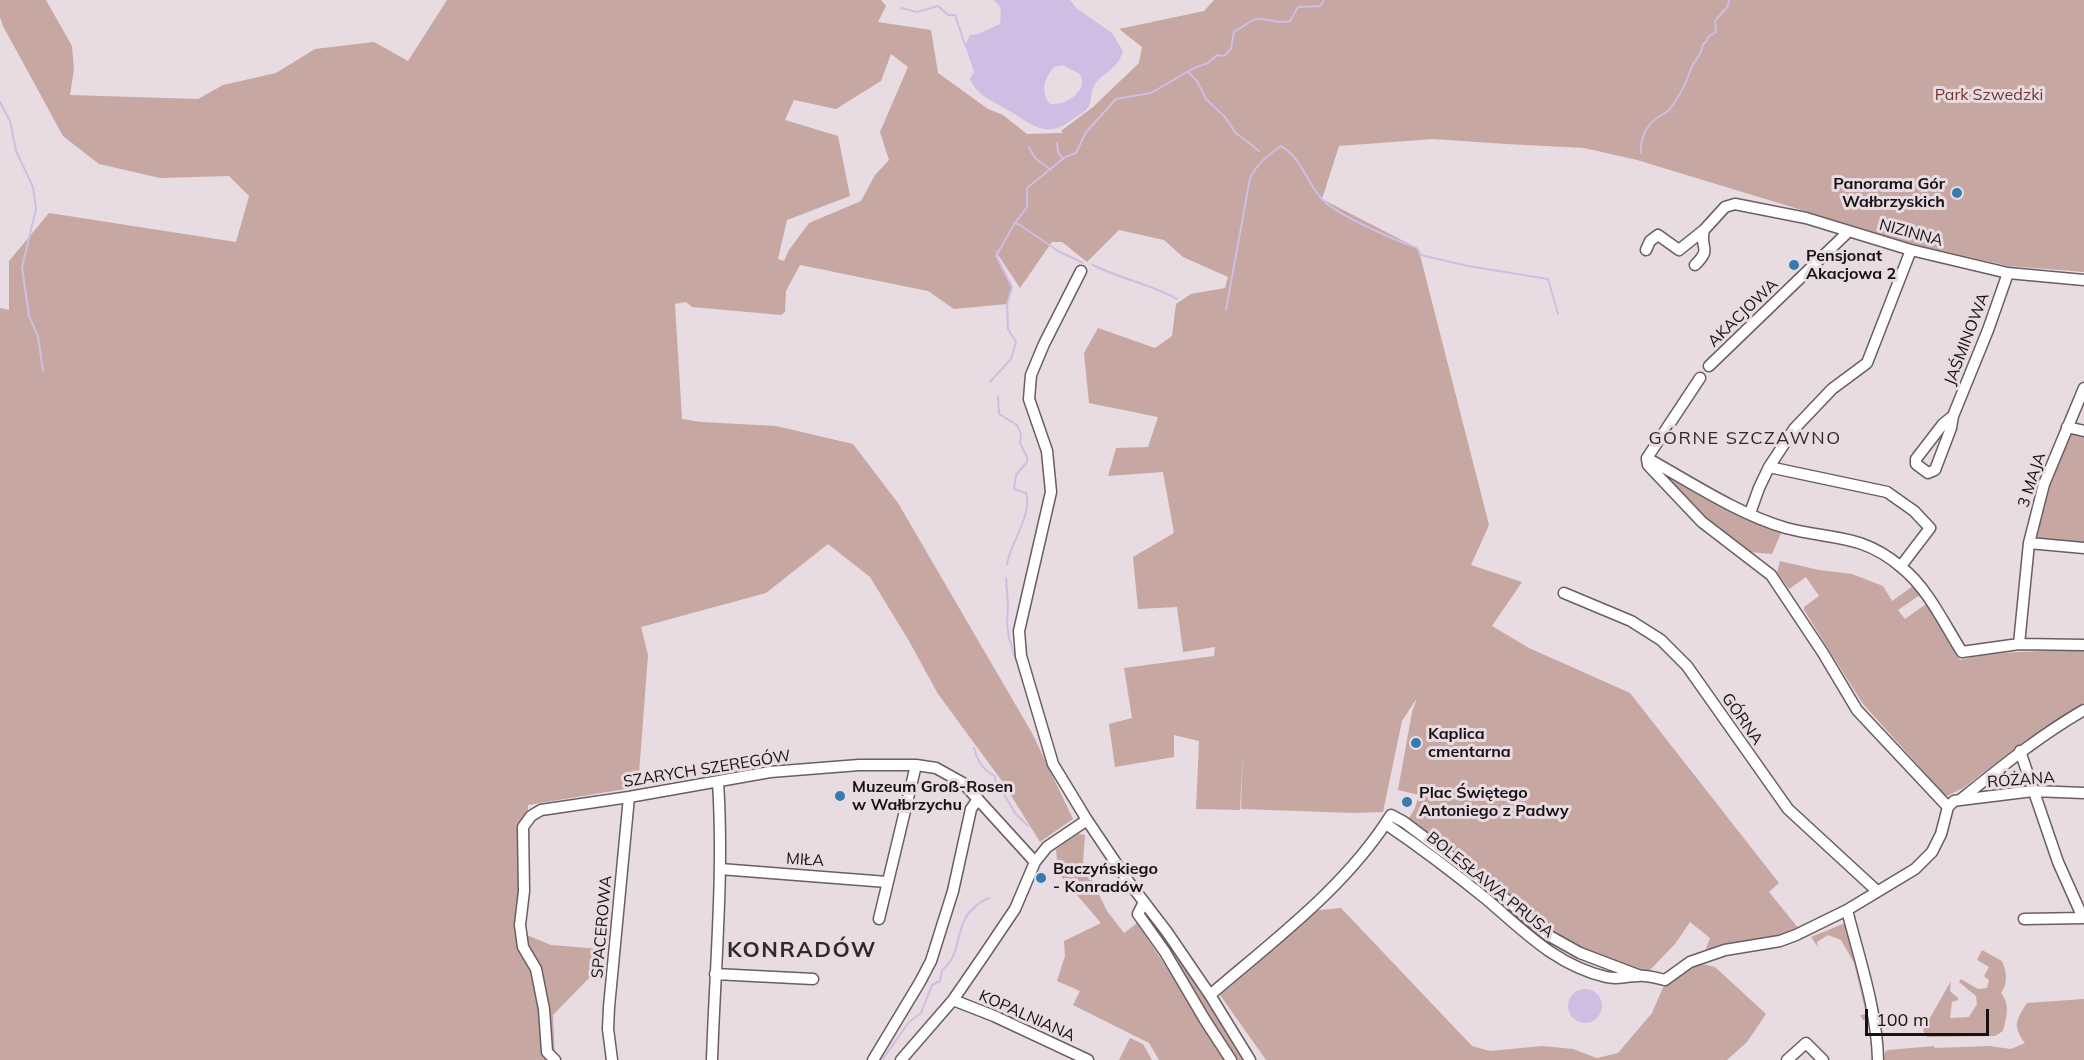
<!DOCTYPE html>
<meta charset="utf-8">
<style>
body{margin:0}
#map{position:relative;width:2084px;height:1060px;overflow:hidden;background:#e8dbe1;font-family:Mulish,sans-serif}
canvas{display:block}
.scale{position:absolute;left:1865px;top:1009px;width:124px;height:27px;box-sizing:border-box;border:3px solid #161214;border-top:0;padding-left:8px;font-size:18px;line-height:21px;white-space:nowrap;color:#161214;-webkit-text-stroke:4px #e8dbe1;paint-order:stroke}
</style>
<div id="map">
<canvas width="2084" height="1060"></canvas>
<div class="scale">100 m</div>
</div>
<script>
const ctx = document.querySelector('canvas').getContext('2d');
ctx.lineJoin = 'round';
function fillPath(path, color) { ctx.fillStyle = color; ctx.fill(path, 'evenodd'); }
function strokePath(path, color, width, dash) { ctx.strokeStyle = color; ctx.lineWidth = width; ctx.lineCap = dash ? 'butt' : 'round'; ctx.setLineDash(dash || []); ctx.stroke(path); }
function drawText(font, color, halo, rows, align = 'center') {
  ctx.font = font + ' Mulish,sans-serif'; ctx.lineWidth = 6; ctx.setLineDash([]); ctx.textBaseline = 'middle'; ctx.strokeStyle = halo; ctx.fillStyle = color; for (const [text, x, y, turn = 0] of rows) {
    ctx.save(); ctx.translate(x, y); ctx.rotate((+turn || 0) * Math.PI / 180); ctx.textAlign = isNaN(turn) ? turn : align; if (halo) ctx.strokeText(text, 0, 0); ctx.fillText(text, 0, 0); ctx.restore();
  }
}
fillPath(new Path2D(`
 M0,0H46L72,46L74,69L70,95L198,99L223,85L276,73L315,49L374,42L408,61L447,0H881L886,6L878,22L931,30L938,73L988,109L1003,115L1027,134L1063,133L1061,131L1093,107L1139,63L1142,47L1119,29L1204,11L1214,0H2084V272L2009,266L1920,246L1637,160L1584,148L1506,144L1433,139L1339,146L1322,199L1417,248L1421,259L1489,525L1471,565L1522,582L1492,626L1529,648L1630,693L1779,883L1769,892L1799,929L1784,936L1704,953L1710,938L1690,922L1675,944L1648,972L1580,949L1562,939L1408,820L1415,808L1419,795L1398,790L1412,712L1417,698L1402,721L1383,812L1354,813L1241,809L1243,751L1240,810L1196,809L1199,741L1174,735V757L1115,767L1109,724L1132,718L1124,668L1214,656L1215,647L1183,652L1177,607L1138,609L1133,557L1174,533L1163,472L1108,476L1116,448L1148,447L1158,417L1089,403L1084,353L1098,328L1155,348L1172,336L1176,304L1191,294L1225,288L1228,277L1183,257L1164,240L1119,230L1087,262L1062,242H1052L1020,288L994,249L1012,287L1007,304L954,309L928,291L800,265L786,291L785,312L781,315L692,307L686,302L675,304L682,419L701,422L776,426L853,444L898,503L1032,733L1073,819L1040,842L1002,781L938,694L909,641L870,577L828,544L766,593L641,627L648,655L638,787L528,805L522,933L551,945L599,949L591,976L553,1015L555,1060H0V308L9,310V261L49,213L236,242L249,196L229,176L160,178L99,164L63,136L3,26L0,17ZM891,54L908,67L880,132L889,160L875,175L861,201L809,223L789,250L784,261L778,259L787,220L850,196L838,136L785,120L794,100L836,109L881,81Z
 M2073,434L2084,436V543L2039,539L2036,534L2048,485L2065,439Z
 M1653,465L1782,531L1772,554L1749,552L1701,515Z
 M1780,561L1819,570L1852,574L1883,586L1892,601L1913,586L1920,595L1898,610L1905,619L1926,604L1960,660C2000,650 2042,651 2084,651V703L2042,729L1963,788L1947,796L1945,795L1863,704L1804,610V607L1819,596L1806,577L1789,589L1777,573Z
 M1078,834L1085,835L1083,862L1107,911L1124,933L1137,923L1228,1060H1159L1149,1043L1073,1005L1080,991L1057,981L1065,956L1064,941L1101,923L1058,873L1056,849Z
 M1341,908L1472,1046L1490,1051L1542,1046L1573,1049L1597,1058L1618,1053L1652,1013L1664,985L1690,967L1703,964L1715,967L1766,1014L1747,1042L1727,1060H1266L1218,992L1311,911Z
 M1149,919L1176,954L1246,1060H1236L1155,933Z
 M1845,923L1868,1017L1866,1020H1863L1860,1015L1866,1014L1854,963L1841,940L1828,935L1817,942L1818,947L1811,937Z
 M1982,950L2002,961C2007,972 2008,984 2001,993C2011,1005 2006,1018 2003,1031L1995,1036L1927,1037L1923,1030L1951,981L1950,991L1958,998V1000L1952,1002L1950,1018L1969,1017L1977,1004L1976,996L1959,982L1961,979L1978,989L1987,988L1989,980L1984,976L1989,967L1977,960Z
 M2084,999V1060H1884L1885,1052L1888,1050L1934,1046L1935,1048L1989,1046L2011,1049L2025,1043C2012,1026 2016,1020 2027,1003Z
 M1130,1038L1143,1044L1152,1060H1119Z`), '#c6a7a2');
fillPath(new Path2D(`
 M993,0H1070L1076,8L1112,33L1123,51C1116,73 1103,70 1094,86C1090,92 1092,102 1088,108C1085,112 1077,116 1073,119C1046,140 1033,125 1008,110C993,101 977,96 970,79L974,72L965,45L970,35L978,34L1000,24C1001,13 1003,6 993,0ZM1063,65L1080,74C1089,91 1066,106 1050,104C1040,91 1044,79 1054,67Z
 M1568 1006a17 17 0 1 1 34 0a17 17 0 1 1-34 0Z`), '#d0bde4');
strokePath(new Path2D(`
 M901,8L917,12L938,6L948,15H955L965,45
 M1188,72L1197,81L1206,99L1225,117L1235,132L1259,151
 M0,102L10,121L16,151L33,187L36,209L22,267L29,316L38,337L43,371
 M1057,143L1058,152L1063,159
 M1029,147L1035,158L1051,170
 M1641,153C1640,141 1645,126 1656,119C1659,116 1664,114 1668,111C1678,100 1686,83 1691,69C1694,60 1701,57 1703,44L1706,42L1708,37L1716,32L1715,21L1728,6L1729,0
 M1015,223L1020,225L1058,251L1083,263
 M1093,265C1120,279 1151,284 1177,299
 M1226,310L1250,178C1257,164 1268,155 1281,146C1301,157 1306,181 1321,198C1334,214 1395,240 1417,248L1421,255L1468,266L1548,279L1558,314
 M990,382L1011,359L1016,342L1008,329L1007,304L1012,287L996,256L1015,223L1027,207V188L1065,157L1076,153L1086,132L1116,99L1151,93L1194,68L1208,63L1217,55L1224,56L1231,49L1234,31C1243,28 1250,20 1256,19C1267,17 1274,25 1290,21L1298,7L1320,6L1324,0
 M998,396L999,414L1017,425L1021,434L1020,443L1027,457V462L1016,475L1014,489L1026,493C1033,514 1010,544 1007,564
 M1006,578L1008,604L1007,623L1009,638L1016,661
 M974,748C977,760 984,771 995,776V780L1016,814L1028,826
 M882,1060L909,1022L921,1013L932,985L940,981L942,970C967,952 948,916 989,898`), '#d0bde4', 2);
const minor = new Path2D(`
 M1646,250L1650,241L1658,235L1679,250L1704,230L1725,207L1735,204L1806,218L1911,250L2008,273L2084,280
 M1695,265C1713,247 1699,250 1704,230
 M1081,271L1044,344L1031,375L1029,399L1047,451L1051,492L1019,631L1021,656L1053,764L1087,820L1128,881L1167,932L1210,995L1250,1060
 M1709,366L1849,231
 M1700,378L1647,458C1690,482 1738,514 1786,528C1831,540 1861,533 1901,567C1928,588 1944,624 1962,652L2019,644L2084,645
 M1953,416L1943,424L1916,459V464L1928,473L1935,470L1951,428L1953,416L1988,330L2008,273
 M2067,427L2084,431
 M1647,459L1648,465L1702,522L1771,575L1823,653L1857,710L1948,807
 M1769,467L1887,492L1914,511L1930,528L1901,566
 M1750,513L1759,488L1769,467L1794,429L1832,389L1867,363L1911,250
 M2029,543L2084,548
 M1564,593L1631,621L1661,640L1687,666L1788,809L1877,891
 M2019,644L2029,543L2044,484L2084,388
 M2020,751L2058,862L2083,918
 M1960,800L2033,791L2084,793
 M1386,824C1420,847 1453,872 1485,898C1523,930 1555,965 1606,977C1618,980 1626,976 1638,976C1647,975 1656,978 1665,980L1690,962L1725,950L1780,941L1796,935L1847,910L1915,869L1932,852L1941,834L1948,807L1954,801L1960,800C2000,768 2039,736 2084,710
 M720,869L887,882
 M1144,902L1138,914L1165,952L1205,1020L1231,1060
 M1847,910C1859,958 1877,1010 1878,1060
 M879,919L916,765
 M2024,919L2084,918
 M715,974L813,979
 M1210,995C1274,940 1346,887 1391,815L1404,822L1502,896L1546,934L1580,953L1638,975
 M953,1000L994,1016L1088,1060
 M555,1060L547,1052L544,1009L536,969L523,947L520,925L524,891L523,827L531,816L541,810L629,797L770,772L859,765H916L936,768L963,783L1035,862
 M612,1060L608,1029L609,1007L629,797
 M712,1060C715,968 724,874 718,782
 M873,1060L920,982L931,961L953,891L971,809L978,799
 M901,1060L953,1000L984,955L1015,909L1035,862L1047,847L1087,820
 M1787,1060L1806,1043L1823,1060`);
strokePath(minor, '#695e63', 13);
strokePath(minor, '#fff', 10);
for (const [x, y, r, color] of [
 [1957,193,6,"#357bb0"],
 [1794,265,6,"#357bb0"],
 [1416,743,6,"#357bb0"],
 [840,796,6,"#357bb0"],
 [1407,802,6,"#357bb0"],
 [1041,878,6,"#357bb0"]
]) { const dot = new Path2D(); dot.arc(x, y, r, 0, 2 * Math.PI); ctx.fillStyle = color; ctx.fill(dot); strokePath(dot, '#e8dbe1', 2); }
drawText('16px', '#72352e', '#e8dbe1', [
 ["Park Szwedzki",1989,95]
]);
drawText('bold 16px', '#161214', '#e8dbe1', [
 ["Panorama Gór",1945,184,"right"],
 ["Wałbrzyskich",1945,202,"right"],
 ["Pensjonat",1806,256],
 ["Akacjowa 2",1806,274],
 ["Kaplica",1428,734],
 ["cmentarna",1428,752],
 ["Muzeum Groß-Rosen",852,787],
 ["w Wałbrzychu",852,805],
 ["Plac Świętego",1419,793],
 ["Antoniego z Padwy",1419,811],
 ["Baczyńskiego",1053,869],
 ["- Konradów",1053,887]
], 'left');
drawText('16px', '#161214', '#e8dbe1', [
 ["NIZINNA",1911,233,15],
 ["AKACJOWA",1743,313,-44],
 ["JAŚMINOWA",1967,339,-69],
 ["3 MAJA",2032,480,-72],
 ["GÓRNA",1742,719,55],
 ["SZARYCH SZEREGÓW",707,769,-9],
 ["RÓŻANA",2021,780,-4],
 ["MIŁA",805,860,4],
 ["BOLESŁAWA PRUSA",1490,885,39],
 ["SPACEROWA",602,927,-85],
 ["KOPALNIANA",1027,1016,24]
]);
ctx.letterSpacing = '1.5px';
drawText('18px', '#32292d', '#e8dbe1', [
 ["GÓRNE SZCZAWNO",1745,439]
]);
ctx.letterSpacing = '0px';
ctx.letterSpacing = '1.5px';
drawText('bold 22px', '#32292d', '#e8dbe1', [
 ["KONRADÓW",802,950]
]);
ctx.letterSpacing = '0px';
</script>
